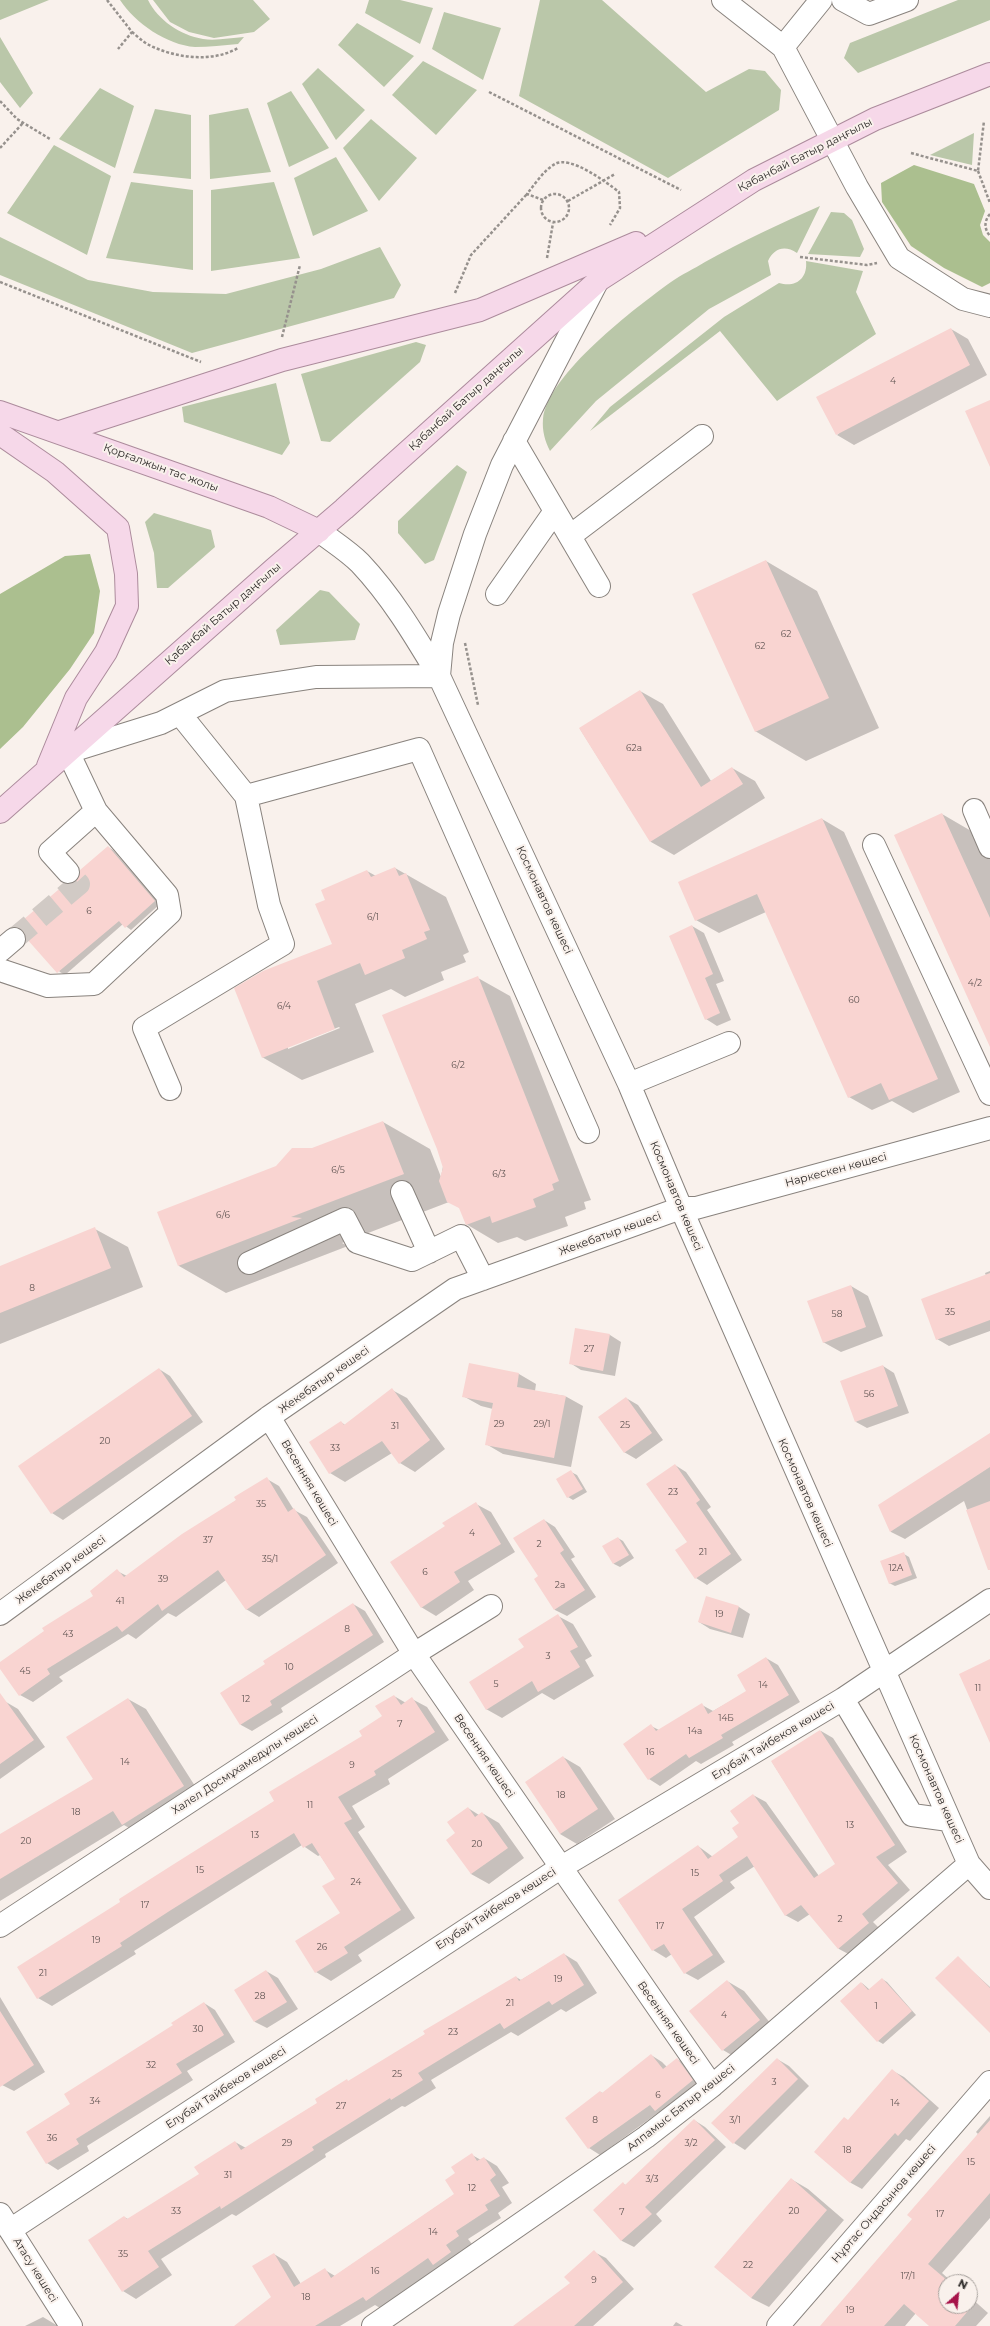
<!DOCTYPE html>
<meta charset="utf-8">
<style>
body{margin:0}
#map{position:relative;width:990px;height:2326px;overflow:hidden;background:#f9f1ec;font-family:Montserrat,sans-serif}
canvas{display:block}
.north{position:absolute;left:938px;top:2274px;width:40px;height:40px;box-sizing:border-box;background:#f9f1ec;border:1px solid #a8a29e;border-radius:50%;rotate:27deg;font-size:11px;font-weight:700;line-height:16px;text-align:center;color:#2f2c2a}
.north::after{content:'';display:block;margin:auto;width:14px;height:18px;background:#a7134a;clip-path:polygon(50% 0,100% 100%,50% 72%,0 100%)}
</style>
<div id="map">
<canvas width="990" height="2326"></canvas>
<div class="north">N</div>
</div>
<script>
const ctx = document.querySelector('canvas').getContext('2d');
ctx.lineJoin = 'round';
function fillPath(path, color) { ctx.fillStyle = color; ctx.fill(path, 'evenodd'); }
function strokePath(path, color, width, dash) { ctx.strokeStyle = color; ctx.lineWidth = width; ctx.lineCap = dash ? 'butt' : 'round'; ctx.setLineDash(dash || []); ctx.stroke(path); }
function drawText(font, color, halo, rows, align = 'center') {
  ctx.font = font + ' Montserrat,sans-serif'; ctx.lineWidth = 4; ctx.setLineDash([]); ctx.textBaseline = 'middle'; ctx.strokeStyle = halo; ctx.fillStyle = color; for (const [text, x, y, turn = 0] of rows) {
    ctx.save(); ctx.translate(x, y); ctx.rotate((+turn || 0) * Math.PI / 180); ctx.textAlign = isNaN(turn) ? turn : align; if (halo) ctx.strokeText(text, 0, 0); ctx.fillText(text, 0, 0); ctx.restore();
  }
}
fillPath(new Path2D(`
 M0,0H49L0,20Z
 M120,0H148C158,20 180,35 203,39C215,41 231,38 244,37L238,44C224,45 209,47 195,47C167,45 135,23 120,0Z
 M153,0H253L270,19L254,32L214,38L189,32L170,22Z
 M369,0H400L433,8L420,44L365,13Z
 M540,0H602L706,92L749,69L765,71L781,90L779,110L668,178L519,96Z
 M958,0H990V20L858,73L844,58L850,43Z
 M444,12L501,28L483,80L432,49Z
 M357,23L414,56L384,87L338,45Z
 M0,37L33,93L20,108L0,82Z
 M423,61L477,90L436,135L392,95Z
 M318,68L365,110L336,140L302,84Z
 M100,88L134,106L115,168L59,139Z
 M291,91L329,148L289,167L267,103Z
 M248,108L271,172L210,179L209,115Z
 M155,109L191,115V179L133,173Z
 M371,119L417,158L379,201L343,148Z
 M974,133L972,165L930,155Z
 M54,145L111,176L87,255L7,213Z
 M336,157L368,211L313,236L294,178Z
 M131,182L193,190V270L106,258Z
 M274,182L300,258L211,271V190Z
 M820,206L797,253C785,245 774,248 768,261L771,275L709,309L596,401L550,451C545,441 542,431 543,419C548,374 635,308 671,282C682,274 694,269 705,262C743,241 781,223 820,206Z
 M831,212L844,213L852,220L864,249L860,257L808,254Z
 M0,237L88,280L153,292L226,294L321,269L380,247L401,285L394,298L192,353L0,275Z
 M806,261L863,271L856,292L876,334L777,401L720,331L590,431L610,407L724,317L779,283C795,288 808,279 806,261Z
 M416,342L426,345L420,362L330,442L321,441L301,374Z
 M276,383L290,443L282,455L184,422L182,407Z
 M457,465L467,472L434,560L425,564L398,533V521Z
 M154,513L211,530L215,547L168,588H157L154,553L145,522Z
 M320,590L329,592L360,624L355,640L280,645L276,630Z`), '#bac7a9');
fillPath(new Path2D(`
 M914,165L974,184L985,211L980,225L983,235L990,242V283L982,287L944,268L911,246L882,202L881,183Z
 M90,554L100,591L94,633L70,669L23,727L0,749V594L65,556Z`), '#abbf8f');
fillPath(new Path2D(`
 M951,329L968,339L987,375L854,445L837,435Z
 M766,561L817,591L879,728L806,761L755,731Z
 M640,691L663,704L711,781L732,768L755,781L765,798L674,855L651,842L580,729Z
 M942,814L990,842V1045Z
 M822,819L844,832L960,1092L913,1113L892,1101L872,1110L849,1097L766,912L719,933L696,920Z
 M108,847L113,850L160,904L131,930L123,924L65,975L60,972L27,937L24,930L77,882Z
 M395,868L446,897L469,952L463,955L466,962L441,972L444,980L405,997L391,989L355,1004L374,1052L302,1080L262,1057L333,945L326,900L367,871L376,876ZM339,1027L340,1028L288,1049V1047Z
 M692,926L704,933L724,981L716,984L731,1020L717,1026L706,1019Z
 M478,978L510,996L591,1200L584,1202L586,1209L565,1217L568,1226L525,1241L517,1237L498,1243L466,1224L460,1208L449,1202L342,1243L348,1246L226,1293L179,1266L158,1213L276,1167L312,1149L383,1122L430,1149L441,1177Z
 M95,1229L128,1247L143,1287L0,1344V1267Z
 M990,1271V1331L949,1346L937,1339L986,1276L985,1273Z
 M851,1286L868,1296L883,1336L841,1352L823,1342Z
 M576,1329L610,1335L621,1342L615,1376L581,1370L570,1363Z
 M470,1364L519,1374L536,1384L535,1391L565,1396L583,1406L571,1467L503,1454L486,1444L493,1409L481,1406L463,1396Z
 M883,1366L894,1373L909,1413L867,1428L856,1422Z
 M159,1369L170,1376L203,1422L63,1520L52,1513Z
 M392,1390L407,1398L445,1449L415,1472L400,1463L392,1453L345,1482L330,1473L341,1422L345,1425Z
 M626,1398L638,1405L663,1440L636,1459L624,1452Z
 M990,1437V1555L982,1551L964,1501L905,1539L891,1532L880,1505Z
 M675,1465L686,1472L711,1507L707,1510L742,1560L707,1585L696,1578Z
 M571,1472L577,1475L587,1492L573,1500L568,1497Z
 M267,1479L279,1486L294,1510L307,1517L338,1563L259,1617L246,1609L226,1580L176,1617L168,1613L136,1639L128,1634L59,1677L63,1681L33,1702L20,1695L0,1667V1663L95,1596L117,1571L127,1576Z
 M476,1504L491,1512L515,1552L468,1581L474,1590L436,1616L421,1607Z
 M544,1520L555,1527L575,1557L571,1559L596,1597L567,1616L555,1610L535,1579L540,1576Z
 M618,1538L623,1541L634,1558L620,1567L614,1564L604,1546Z
 M904,1554L909,1557L917,1578L895,1586L889,1583Z
 M706,1598L739,1607L750,1614L743,1638L710,1629L699,1622Z
 M353,1604L365,1611L384,1642L281,1708L283,1712L252,1731L241,1725L221,1693L267,1665Z
 M558,1616L573,1624L592,1656L585,1660L594,1676L554,1700L542,1693L502,1718L486,1709L525,1648Z
 M766,1658L778,1665L800,1702L732,1742L734,1745L701,1764L696,1761L660,1786L649,1779L651,1726L659,1730L702,1705L713,1711L748,1691Z
 M394,1696L406,1703L412,1699L427,1707L449,1740L388,1779L390,1784L352,1806L365,1827L358,1832L415,1918L358,1955L362,1961L331,1981L316,1972L297,1941L341,1914L336,1879L320,1855L318,1856L302,1845L134,1951L136,1954L52,2006L38,1998L122,1902L275,1801L363,1736L383,1717Z
 M128,1699L146,1709L202,1797L141,1835L124,1825L0,1901V1836L94,1779Z
 M6,1702L18,1709L45,1747L0,1779V1707Z
 M821,1731L833,1738L907,1852L888,1865L910,1890L873,1922L881,1930L852,1956L839,1949L810,1914L798,1922L785,1915L755,1866L730,1882L735,1888L694,1917L725,1962L698,1980L685,1973L672,1954L666,1958L653,1950L619,1901L698,1846L713,1857L740,1838V1823L753,1795L766,1802L819,1876L837,1865L772,1762Z
 M563,1757L580,1767L615,1819L577,1844L560,1834Z
 M468,1808L479,1815L482,1813L499,1823L524,1858L489,1884L471,1874L456,1833Z
 M564,1954L577,1962L597,1993L566,2012L561,2009L518,2036L511,2032L431,2080L436,2088L405,2107L402,2106L325,2154L326,2157L236,2216L232,2214L161,2259L172,2275L136,2299L123,2291L124,2217L128,2219L200,2175L235,2142L246,2148L318,2103L347,2081L350,2082L516,1977L521,1980Z
 M958,1958L990,1987V2032Z
 M266,1971L278,1978L298,2009L267,2028L255,2022L235,1990Z
 M882,1979L887,1982L916,2015L883,2044L878,2041L862,1983L870,1990Z
 M727,1981L744,1991L776,2030L740,2060L723,2050Z
 M0,1997L45,2072L14,2091L2,2085L0,2081Z
 M204,2003L215,2010L235,2042L187,2071L193,2080L87,2146L89,2151L58,2170L47,2163L174,2025Z
 M651,2055L662,2062L667,2067L677,2059L689,2066L704,2087L667,2117L659,2112L600,2155L589,2148L600,2092L603,2093Z
 M777,2059L789,2066L809,2086L745,2150L734,2143Z
 M893,2071L904,2077L939,2108L910,2141L906,2139L862,2189L851,2183L815,2152L849,2121Z
 M990,2116V2218L942,2273L952,2282H946V2306H970V2297L988,2313L976,2326H931L916,2313L905,2326H821L913,2219L978,2134L976,2132Z
 M694,2120L705,2127L726,2147L656,2214L662,2221L634,2247L622,2241L594,2210L623,2184L626,2185Z
 M472,2155L481,2160L484,2158L497,2166L509,2183L502,2187L512,2203L498,2213L501,2218L468,2239L472,2244L459,2253L464,2260L380,2308L375,2305L340,2326H235L273,2298L274,2254L287,2262L301,2284L325,2270L335,2276L455,2194L457,2173Z
 M791,2179L808,2189L844,2220L769,2307L751,2298Z
 M594,2252L606,2258L634,2289L593,2326H522L571,2283Z
 M43,2317L58,2326H25Z
 M676,2322L683,2326H673Z`), '#0003');
fillPath(new Path2D(`
 M951,328L970,365L836,435L816,397Z
 M990,400V467L965,411Z
 M766,560L829,698L755,732L692,594Z
 M640,690L701,787L732,767L743,784L650,842L579,728Z
 M942,813L990,918V1047L894,835Z
 M822,818L938,1079L889,1100L881,1083L848,1098L757,894L695,921L678,882Z
 M108,846L155,901L125,928L119,921L57,973L26,938L23,931L16,926L65,884L76,882L80,870Z
 M395,867L399,876L406,873L430,930L424,932L427,939L402,950L405,958L365,975L360,963L317,981L335,1029L262,1058L234,988L263,971L332,944L315,904L325,900L321,890L367,870L371,877Z
 M692,925L713,974L705,978L720,1013L705,1020L669,936Z
 M478,976L559,1181L552,1184L554,1190L533,1199L536,1207L492,1223L490,1216L466,1225L459,1208L447,1202L439,1181L443,1168L437,1149L382,1015Z
 M383,1121L404,1174L291,1217L302,1218L178,1266L157,1212L276,1166L292,1148H312Z
 M95,1227L111,1268L0,1313V1266Z
 M990,1273V1320L936,1340L921,1299Z
 M851,1285L866,1327L823,1343L807,1301Z
 M575,1328L610,1334L603,1371L569,1364Z
 M469,1363L519,1373L517,1387L566,1396L554,1458L485,1445L493,1403L462,1397Z
 M883,1365L898,1406L855,1422L840,1381Z
 M159,1368L192,1416L51,1514L18,1466Z
 M392,1388L430,1440L399,1464L382,1441L329,1474L309,1442L341,1421L344,1425Z
 M626,1397L652,1433L624,1453L598,1417Z
 M990,1433V1467L890,1532L878,1505Z
 M675,1464L700,1500L696,1503L731,1554L695,1579L675,1550L687,1542L646,1484Z
 M571,1470L583,1489L567,1498L556,1479Z
 M267,1477L288,1512L294,1508L326,1555L246,1610L218,1570L162,1611L158,1604L122,1632L117,1626L47,1669L50,1674L19,1696L0,1669V1662L44,1631L42,1628L93,1596L90,1591L117,1569L124,1577L182,1534L236,1500L234,1497Z
 M990,1501V1570H988L966,1510Z
 M476,1502L501,1544L454,1572L460,1582L421,1608L390,1562L445,1526L442,1523Z
 M544,1519L564,1550L560,1553L585,1590L554,1610L534,1579L538,1576L513,1538Z
 M618,1537L629,1555L613,1564L602,1546Z
 M904,1552L912,1575L889,1584L880,1561Z
 M706,1596L739,1606L731,1633L698,1622Z
 M353,1603L373,1635L270,1701L272,1705L240,1725L220,1693L265,1664L263,1661Z
 M558,1614L578,1647L570,1651L580,1667L538,1692L532,1681L486,1710L469,1682L524,1647L518,1639Z
 M766,1657L789,1695L721,1735L723,1738L689,1758L686,1754L648,1780L623,1744L651,1724L656,1731L702,1703L708,1714L746,1691L737,1675Z
 M990,1659V1743L959,1674Z
 M0,1693L34,1740L0,1764Z
 M394,1695L401,1705L412,1697L435,1732L374,1771L376,1775L338,1797L352,1819L344,1823L401,1910L344,1947L348,1953L315,1973L295,1941L340,1913L322,1886L335,1879L312,1843L303,1848L294,1833L171,1910L120,1943L122,1946L37,1999L17,1967L120,1902L119,1899L174,1864L274,1801L269,1792L362,1736L359,1731L382,1716L375,1706Z
 M128,1698L184,1786L122,1825L113,1811L0,1879V1834L93,1779L66,1737Z
 M820,1730L895,1845L876,1857L898,1883L862,1914L869,1923L838,1949L801,1905L785,1916L747,1856L719,1875L723,1881L682,1909L713,1955L684,1974L664,1944L652,1951L618,1900L698,1845L708,1859L738,1837L732,1828L739,1823L730,1811L753,1794L814,1878L835,1864L771,1761Z
 M563,1756L598,1809L560,1834L525,1782Z
 M468,1807L475,1817L482,1812L508,1848L471,1874L446,1840L455,1833L447,1822Z
 M564,1953L584,1985L552,2005L549,2001L504,2029L500,2023L418,2073L423,2080L391,2100L390,2098L312,2147L314,2150L221,2209L220,2206L148,2251L159,2267L122,2292L88,2240L124,2216L127,2219L199,2174L194,2167L235,2141L241,2150L317,2103L315,2099L347,2079L348,2081L425,2034L423,2031L516,1976L519,1981Z
 M958,1956L990,1988V2033L935,1978Z
 M266,1970L287,2002L254,2022L234,1990Z
 M882,1978L912,2011L877,2042L840,2001L861,1982L868,1990Z
 M727,1980L760,2020L722,2051L689,2011Z
 M204,2002L224,2035L176,2064L182,2073L76,2139L79,2144L46,2164L26,2132L70,2104L64,2094L173,2025L171,2023Z
 M0,2011L34,2065L0,2087Z
 M651,2054L663,2069L677,2058L693,2080L655,2111L650,2105L588,2149L565,2118L600,2091L602,2093Z
 M777,2058L798,2079L733,2144L711,2123Z
 M892,2069L929,2101L898,2136L895,2133L850,2183L814,2152L844,2117L848,2120Z
 M694,2119L715,2140L645,2207L652,2214L621,2241L593,2210L623,2182L625,2185Z
 M990,2120V2193L928,2264L949,2282H946V2306H970V2301L974,2304L955,2326H929L904,2304L884,2326H820L912,2219L907,2215Z
 M472,2153L477,2161L484,2157L496,2175L490,2180L500,2196L485,2205L488,2210L456,2231L459,2236L446,2245L451,2252L433,2265L428,2258L366,2301L363,2297L315,2326H234L271,2297L252,2266L274,2253L294,2287L325,2268L331,2278L454,2194L445,2180L455,2173L451,2167Z
 M791,2178L827,2210L751,2298L714,2267Z
 M594,2250L623,2282L574,2326H513L570,2283L564,2277Z`), '#f9d4d1');
strokePath(new Path2D(`
 M14,939L79,884L68,872`), '#d1cac5', 22, [22, 11]);
const minor = new Path2D(`
 M723,0L783,47L857,187L899,258L963,299L990,306
 M843,0L869,14L907,0
 M783,47L821,0
 M514,441L599,586
 M319,531C332,541 348,551 360,563C392,597 415,636 439,676L629,1084L681,1208L969,1864L990,1888
 M570,536L702,436
 M497,594L555,511
 M439,676L442,643L449,614L475,534L502,465L597,282
 M180,714L246,796L419,749L588,1132
 M974,810L990,847
 M874,845L990,1094
 M68,872L50,852L96,811L68,752L161,723L225,691L316,677L439,676
 M0,951L14,939
 M0,970L48,986L94,984L170,913L167,895L96,811
 M629,1084L729,1043
 M170,1089L144,1028L283,944L269,905L246,796
 M402,1192L429,1252
 M249,1263L345,1219L357,1242L412,1260L461,1236L483,1279
 M269,1417L414,1654L712,2086
 M0,1614L269,1417L455,1289L681,1208H696L990,1128
 M843,1699L912,1815L949,1820
 M0,1926L414,1654L491,1606
 M0,2214L71,2326
 M10,2230L560,1868L843,1699L990,1600
 M373,2326L646,2137L712,2086L969,1864
 M778,2326L990,2082`);
const major = new Path2D(`
 M0,412L269,507L319,531
 M60,432L282,360L480,310L636,243
 M0,434L55,472L118,528L126,574L127,606L106,652L76,698L48,766
 M0,812L274,569L344,509L599,280L754,180L875,119L990,74`);
strokePath(minor, '#89837e', 24);
strokePath(major, '#ac8b9c', 24);
strokePath(new Path2D(`
 M107,0L132,32L118,49
 M132,32C137,36 143,42 149,45C175,58 212,63 238,48
 M489,92L681,190
 M0,101L17,119L50,139
 M0,148L23,123
 M911,153L978,171L984,121
 M978,171L990,203
 M541 208a14 14 0 1 1 28 0a14 14 0 1 1-28 0Z
 M543,200L527,194C535,184 544,170 555,164C570,155 606,182 619,192L620,208L610,225
 M568,201L615,174
 M990,214C984,221 984,229 990,236
 M800,257L867,265L877,263
 M547,258L553,223
 M0,282L201,362
 M455,293L471,255L527,194
 M282,337L300,265
 M465,643L478,705`), '#96918d', 2.5, [3, 2]);
strokePath(minor, '#fff', 22);
strokePath(major, '#f6d8e9', 22);
drawText('9px', '#625654', null, [
 ["4",893,381],
 ["62",786,634],
 ["62",760,646],
 ["62а",634,748],
 ["6",89,911],
 ["6/1",373,917],
 ["4/2",975,983],
 ["60",854,1000],
 ["6/4",284,1006],
 ["6/2",458,1065],
 ["6/5",338,1170],
 ["6/3",499,1174],
 ["6/6",223,1215],
 ["8",32,1288],
 ["35",950,1312],
 ["58",837,1314],
 ["27",589,1349],
 ["56",869,1394],
 ["29",499,1424],
 ["29/1",542,1424],
 ["25",625,1425],
 ["31",395,1426],
 ["20",105,1441],
 ["33",335,1448],
 ["23",673,1492],
 ["35",261,1504],
 ["4",472,1533],
 ["37",208,1540],
 ["2",539,1544],
 ["21",703,1552],
 ["35/1",270,1559],
 ["12А",896,1568],
 ["6",425,1572],
 ["39",163,1579],
 ["2а",560,1585],
 ["41",120,1601],
 ["19",719,1614],
 ["8",347,1629],
 ["43",68,1634],
 ["3",548,1656],
 ["10",289,1667],
 ["45",25,1671],
 ["5",496,1684],
 ["14",763,1685],
 ["11",978,1688],
 ["12",246,1699],
 ["14Б",726,1718],
 ["7",400,1724],
 ["14а",695,1731],
 ["16",650,1752],
 ["14",125,1762],
 ["9",352,1765],
 ["18",561,1795],
 ["11",310,1805],
 ["18",76,1812],
 ["13",850,1825],
 ["13",255,1835],
 ["20",26,1841],
 ["20",477,1844],
 ["15",200,1870],
 ["15",695,1873],
 ["24",356,1882],
 ["17",145,1905],
 ["2",840,1919],
 ["17",660,1926],
 ["19",96,1940],
 ["26",322,1947],
 ["21",43,1973],
 ["19",558,1979],
 ["28",260,1996],
 ["21",510,2003],
 ["1",876,2006],
 ["4",724,2015],
 ["30",198,2029],
 ["23",453,2032],
 ["32",151,2065],
 ["25",397,2074],
 ["3",774,2082],
 ["6",658,2095],
 ["34",95,2101],
 ["14",895,2103],
 ["27",341,2106],
 ["8",595,2120],
 ["3/1",735,2120],
 ["36",52,2138],
 ["29",287,2143],
 ["3/2",691,2143],
 ["18",847,2150],
 ["15",971,2162],
 ["31",228,2175],
 ["3/3",652,2179],
 ["12",472,2188],
 ["33",176,2211],
 ["20",794,2211],
 ["7",622,2212],
 ["17",940,2214],
 ["14",433,2232],
 ["35",123,2254],
 ["22",748,2265],
 ["16",375,2271],
 ["17/1",908,2276],
 ["9",594,2280],
 ["18",306,2297],
 ["19",850,2310]
]);
drawText('11px', '#2f2c2a', '#f9f1ec', [
 ["Қабанбай Батыр даңғылы",805,155,-27],
 ["Қабанбай Батыр даңғылы",466,399,-42],
 ["Қорғалжын тас жолы",161,468,20],
 ["Қабанбай Батыр даңғылы",223,614,-41],
 ["Космонавтов көшесі",544,900,65],
 ["Наркескен көшесі",836,1170,-15],
 ["Космонавтов көшесі",676,1196,67],
 ["Жекебатыр көшесі",610,1234,-20],
 ["Жекебатыр көшесі",324,1380,-35],
 ["Весенняя көшесі",309,1483,59],
 ["Космонавтов көшесі",805,1493,66],
 ["Жекебатыр көшесі",61,1570,-36],
 ["Елубай Тайбеков көшесі",773,1741,-31],
 ["Весенняя көшесі",484,1756,56],
 ["Халел Досмұхамедұлы көшесі",245,1765,-33],
 ["Космонавтов көшесі",936,1789,66],
 ["Елубай Тайбеков көшесі",496,1909,-33],
 ["Весенняя көшесі",668,2023,55],
 ["Елубай Тайбеков көшесі",226,2088,-33],
 ["Алпамыс Батыр көшесі",681,2108,-38],
 ["Нұртас Оңдасынов көшесі",884,2204,-49],
 ["Атасу көшесі",35,2270,58]
]);
</script>
